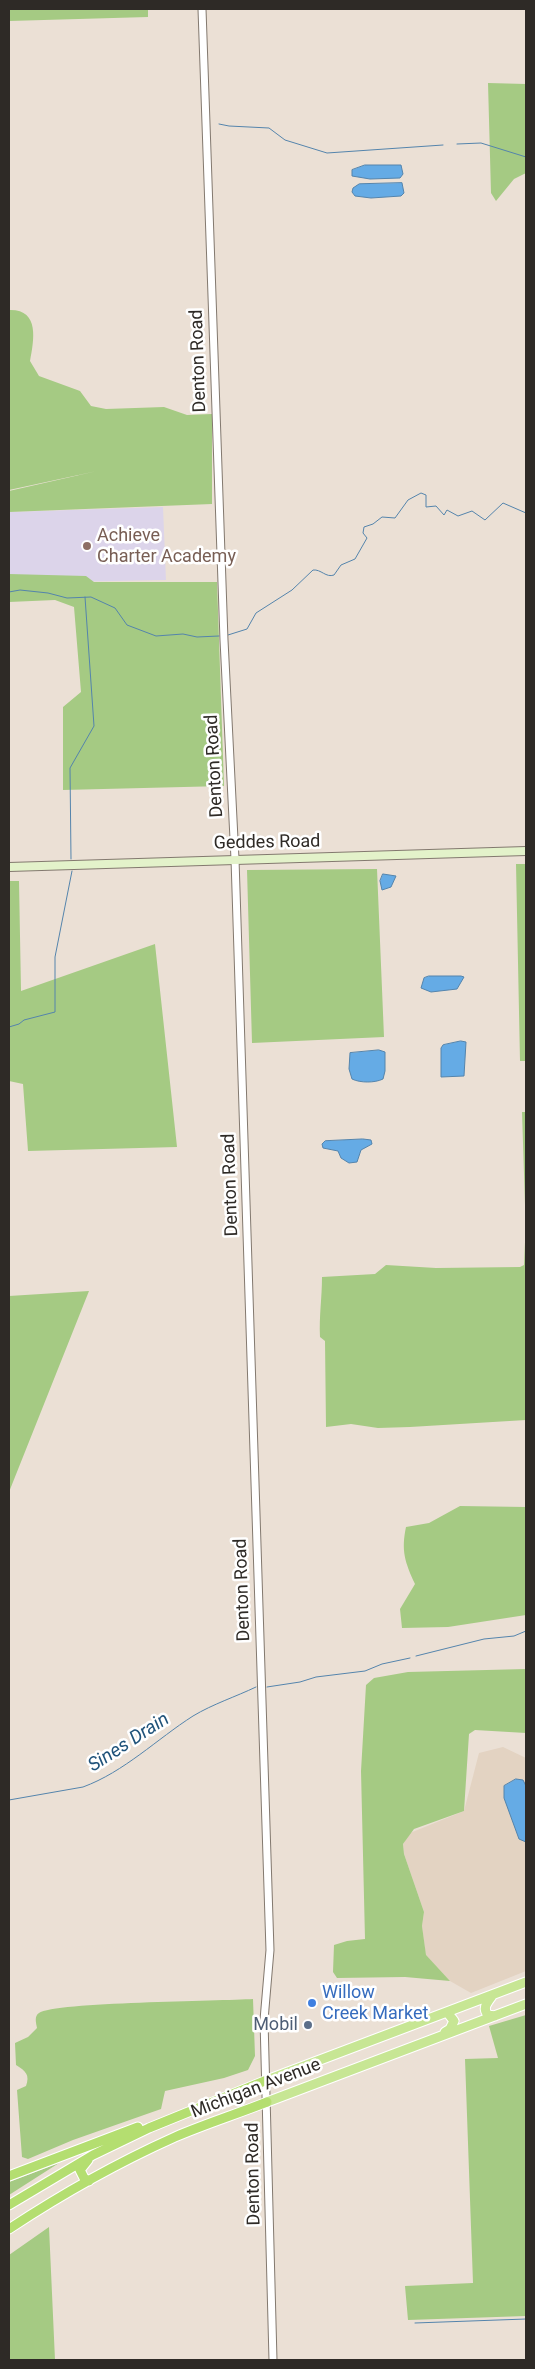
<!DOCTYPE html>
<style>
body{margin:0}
#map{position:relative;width:535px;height:2369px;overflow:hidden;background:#ebe0d5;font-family:Roboto,sans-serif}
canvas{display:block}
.frame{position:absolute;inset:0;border:10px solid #2e2a26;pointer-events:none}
</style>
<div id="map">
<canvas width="535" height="2369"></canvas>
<div class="frame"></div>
</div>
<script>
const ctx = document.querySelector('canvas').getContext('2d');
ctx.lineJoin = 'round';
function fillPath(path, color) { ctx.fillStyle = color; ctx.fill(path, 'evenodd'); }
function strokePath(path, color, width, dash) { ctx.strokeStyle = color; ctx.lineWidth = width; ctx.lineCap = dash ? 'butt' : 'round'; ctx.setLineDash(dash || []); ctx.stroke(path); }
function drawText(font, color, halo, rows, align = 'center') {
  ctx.font = font + ' Roboto,sans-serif'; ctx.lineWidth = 5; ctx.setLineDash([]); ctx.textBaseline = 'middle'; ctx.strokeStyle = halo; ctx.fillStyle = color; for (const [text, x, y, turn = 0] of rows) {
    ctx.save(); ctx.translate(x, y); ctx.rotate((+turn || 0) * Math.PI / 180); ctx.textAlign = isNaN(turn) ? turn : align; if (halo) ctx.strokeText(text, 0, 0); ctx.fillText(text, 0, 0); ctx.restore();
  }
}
fillPath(new Path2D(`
 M503,1747L526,1758V1971L471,1993L450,1981L426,1956L422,1926L424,1912L404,1854L403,1844L410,1833L464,1811L479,1753Z`), '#e3d3c2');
fillPath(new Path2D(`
 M163,507L166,580L9,583V512Z`), '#dcd4ea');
fillPath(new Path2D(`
 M9,9H148V17L9,21Z
 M488,83L526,84V173L514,179L496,201L491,193Z
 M9,310C40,309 34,340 30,361L39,376L80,391L91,406L106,409L164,407L187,415L212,414V504L9,512V491L97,471L9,490Z
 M9,574L86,576L94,582H217L224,786L63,790V707L81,692L74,607L55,600L9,602Z
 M516,864H526V1061H520Z
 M377,869L384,1037L252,1043L247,870Z
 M9,881H19L21,991L155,944L177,1147L28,1151L23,1084L9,1081Z
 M522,1112H526V1215L525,1205Z
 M526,1219V1420L410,1427L378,1428L351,1424L326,1427L325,1341L320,1337C319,1316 322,1298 322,1277L375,1274L386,1265L436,1268L520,1267L524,1265Z
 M89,1291L9,1492V1296Z
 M460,1506L526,1507V1615L448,1627L402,1628L400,1609L415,1584C405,1562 401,1551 406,1527L429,1523Z
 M526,1669V1733L475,1730L469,1734L464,1811L414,1829L403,1844L404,1854L424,1912L422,1926L426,1955L450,1981L405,1977L337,1978L333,1972L334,1945L347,1941L365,1939L361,1771L366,1685L374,1678L408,1672Z
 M253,1999L255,2056L248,2070L224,2078L165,2091L161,2109L73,2140L28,2159L22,2157L17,2090L26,2086C30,2075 26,2071 16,2065L15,2043L28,2037L37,2028C36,2023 34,2016 39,2013C54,2002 222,2001 253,1999Z
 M526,2015V2316L408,2320L405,2286L473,2283L465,2059L498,2058L489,2026Z
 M59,2163L9,2195V2182Z
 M49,2227L55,2360H9V2255Z`), '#a5ca83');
const water = new Path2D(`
 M365,165H401L403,174L400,178L370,179L352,176V170Z
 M402,183L404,193L401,196L371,198L355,196L352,192L353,188L359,184Z
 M383,874L396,876L391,887L382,890L380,881Z
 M429,976H461L464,977L457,989L431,992L421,988L424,978Z
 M461,1041L466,1042L464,1076L441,1077V1048L443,1045Z
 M379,1050L385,1052V1071L383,1079C375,1083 360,1083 352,1079L349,1069L350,1053Z
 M363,1139L371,1140L372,1144L361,1150L357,1162L349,1163L341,1158L338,1151L323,1148L322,1144L325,1141Z
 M516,1779L523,1780L526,1786V1842L519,1839L504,1798V1786Z`);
fillPath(water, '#65abe5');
strokePath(water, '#5484ac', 1);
strokePath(new Path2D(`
 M219,124L229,126L269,128L285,140L327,153L443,145
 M457,144L481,143L526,157
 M9,592L20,590L48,593L67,598L91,597L115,608L127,625L156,636L183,634L197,637L219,636
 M228,635L247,629L256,613L292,590L313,570C321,569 326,578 334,575L341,565L355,559L367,538L363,533L364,527L373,524L382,517L395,518L408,500L421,493L426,495V507L436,506L444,515L447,510L458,516L472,511L485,520L503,503L526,513
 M71,859L70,768L94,726L85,597
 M9,1027L19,1024L24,1020L55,1012V957L72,871
 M416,1656L484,1639L514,1636L526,1631
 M267,1687L300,1682L316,1677L365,1671L382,1664L410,1658
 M9,1800L83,1787C124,1772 157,1739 193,1716C213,1704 235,1697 256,1687
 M415,2323L526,2319`), '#5484ac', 1);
const tertiary = new Path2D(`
 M202,9L224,640L235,859L270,1950L264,2020L273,2360`);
const secondary = new Path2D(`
 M9,867L526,851`);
const primary = new Path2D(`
 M492,1996C487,2003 482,2008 488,2015L495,2016
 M445,2032L450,2029L454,2021L447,2012
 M267,2080L526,1982
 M267,2102L526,2004`);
const trunk = new Path2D(`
 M88,2160L80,2170L84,2178L89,2181
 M9,2176L138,2127
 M9,2205L93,2155L149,2128L267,2080
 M9,2229C62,2194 117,2163 175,2137C205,2124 237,2114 267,2102`);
strokePath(tertiary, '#83796f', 9);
strokePath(secondary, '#83796f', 10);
strokePath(primary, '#fff', 11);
strokePath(trunk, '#fff', 11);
strokePath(tertiary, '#fff', 7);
strokePath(secondary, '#e3f2ca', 8);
strokePath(primary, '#c7e694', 9);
strokePath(trunk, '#b4de70', 9);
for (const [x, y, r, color] of [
 [87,546,5,"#8d6e63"],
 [312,2003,5,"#3f7fe0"],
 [308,2025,5,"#5c6f8a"]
]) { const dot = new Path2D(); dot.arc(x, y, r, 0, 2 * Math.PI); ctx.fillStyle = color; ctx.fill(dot); strokePath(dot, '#fff', 2); }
drawText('18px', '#2e2a26', '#fff', [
 ["Denton Road",199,361,-92],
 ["Denton Road",215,766,-93],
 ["Geddes Road",267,843,-1],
 ["Denton Road",231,1185,-92],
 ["Denton Road",243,1590,-92],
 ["Michigan Avenue",256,2089,-21],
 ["Denton Road",254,2174,-91]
]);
drawText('18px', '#785e54', '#fff', [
 ["Achieve",97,536],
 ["Charter Academy",97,557]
], 'left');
drawText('18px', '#366cbe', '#fff', [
 ["Willow",322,1993],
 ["Creek Market",322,2014]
], 'left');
drawText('18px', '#4e5e75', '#fff', [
 ["Mobil",298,2025]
], 'right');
drawText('italic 19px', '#20537a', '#fff', [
 ["Sines Drain",129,1743,-33]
]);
</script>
